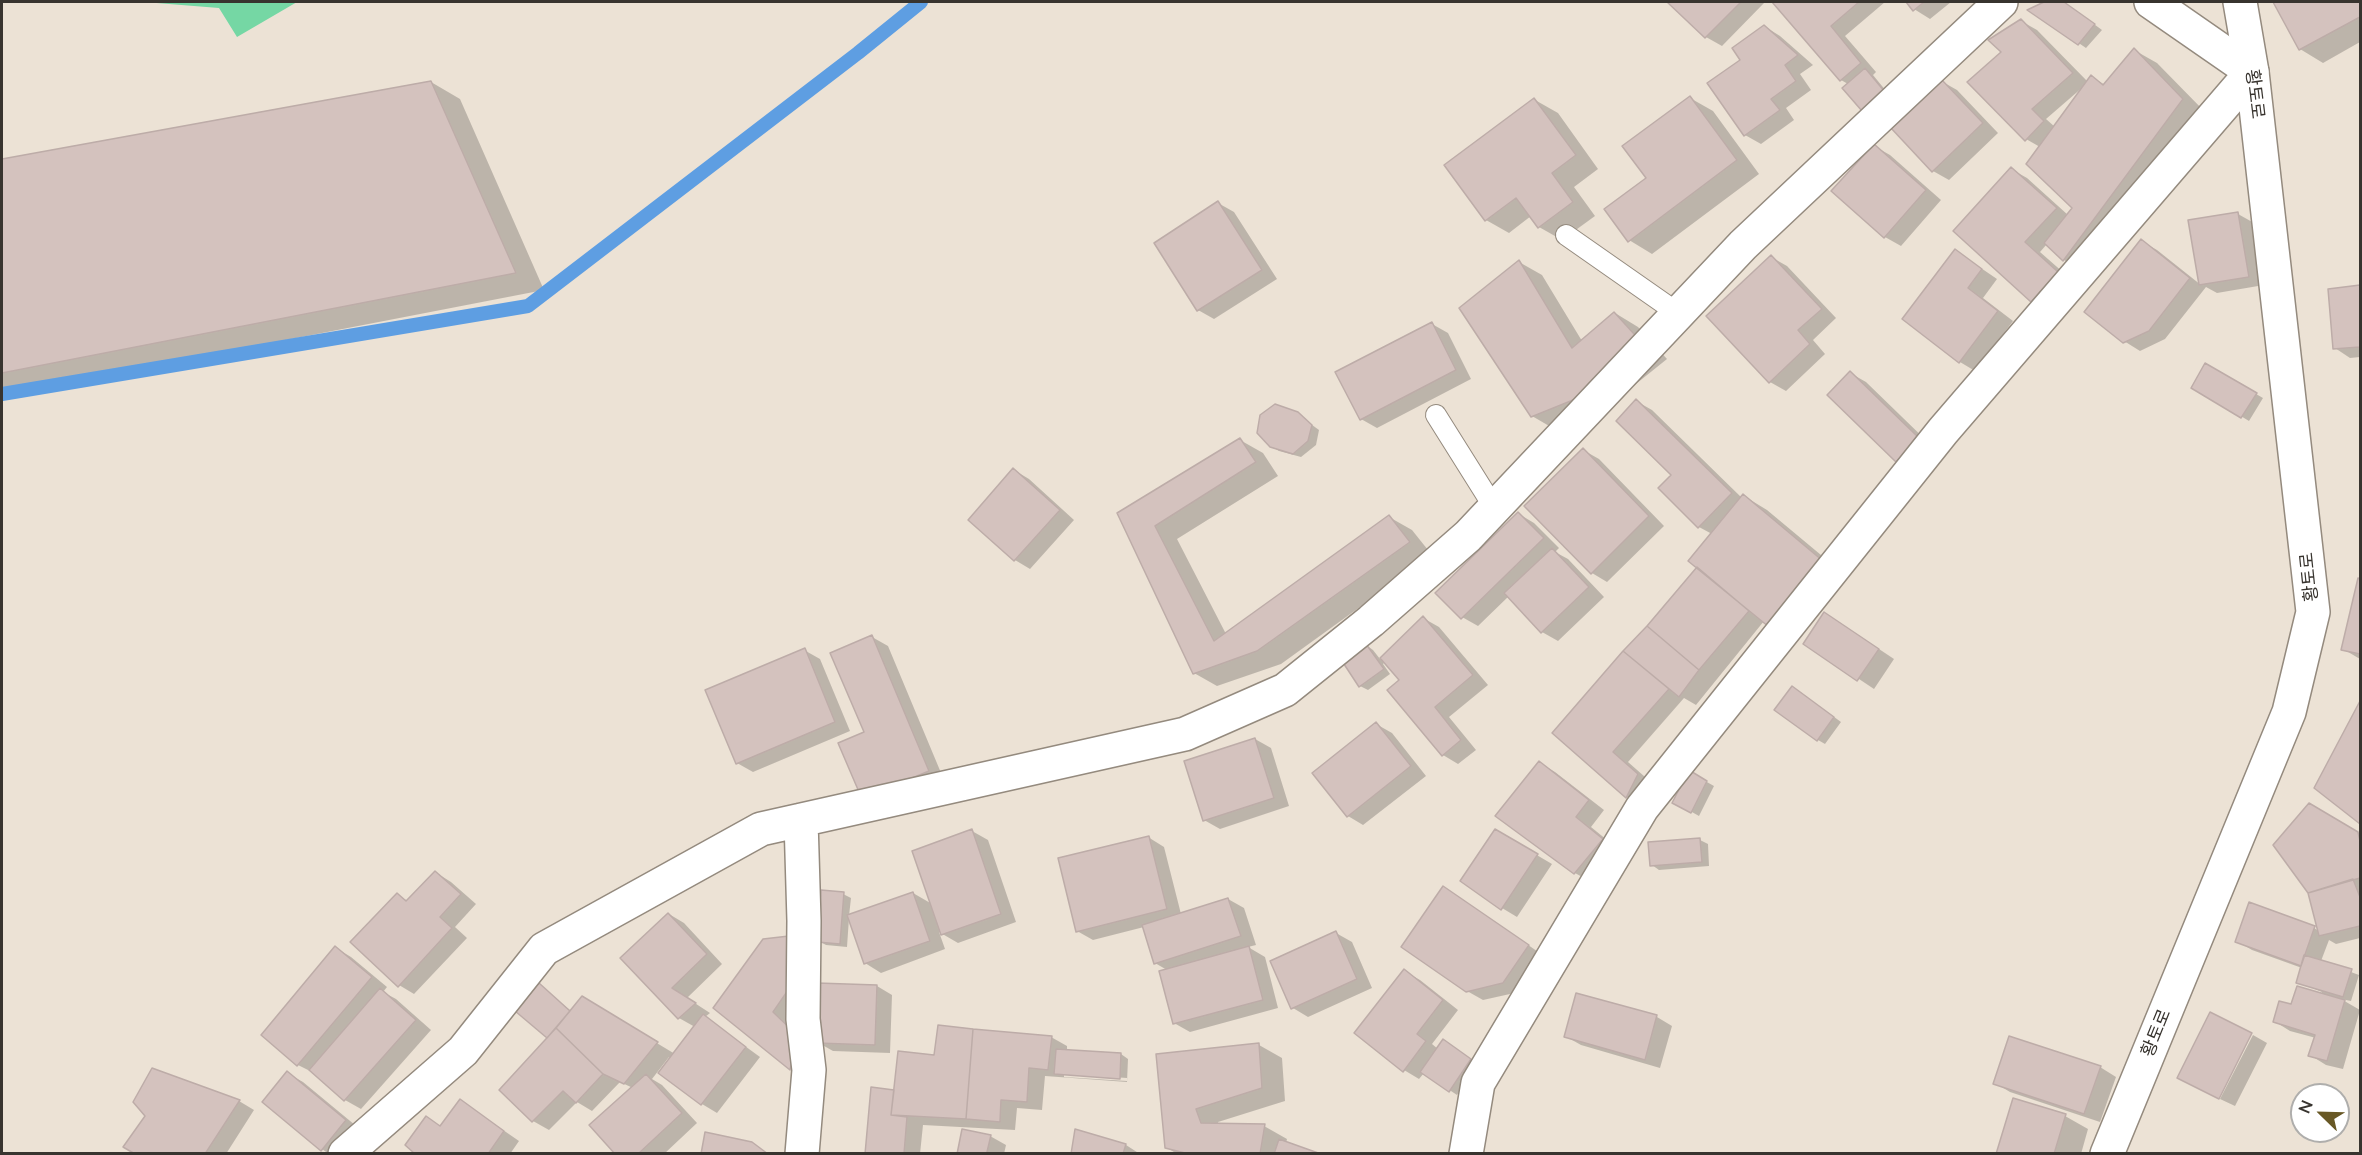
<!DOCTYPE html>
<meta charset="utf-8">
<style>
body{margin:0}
#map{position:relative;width:2362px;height:1155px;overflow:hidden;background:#ece2d5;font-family:Lato,sans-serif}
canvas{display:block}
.frame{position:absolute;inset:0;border:3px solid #38342f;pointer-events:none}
.north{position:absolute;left:2290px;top:1083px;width:60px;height:60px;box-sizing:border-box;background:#fff;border:2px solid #afaeac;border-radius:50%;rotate:293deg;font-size:16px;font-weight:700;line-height:24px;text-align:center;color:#38342f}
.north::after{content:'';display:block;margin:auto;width:21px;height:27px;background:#685825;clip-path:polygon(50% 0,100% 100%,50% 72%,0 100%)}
</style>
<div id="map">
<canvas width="2362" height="1155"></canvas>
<div class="frame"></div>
<div class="north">N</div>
</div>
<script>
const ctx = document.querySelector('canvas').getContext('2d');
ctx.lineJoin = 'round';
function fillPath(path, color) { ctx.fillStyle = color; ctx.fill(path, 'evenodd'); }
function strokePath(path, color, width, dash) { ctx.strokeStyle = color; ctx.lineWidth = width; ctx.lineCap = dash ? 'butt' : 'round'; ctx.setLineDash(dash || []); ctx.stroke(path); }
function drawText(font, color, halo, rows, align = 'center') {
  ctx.font = font + ' Lato,"Noto Sans KR",sans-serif'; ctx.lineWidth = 4.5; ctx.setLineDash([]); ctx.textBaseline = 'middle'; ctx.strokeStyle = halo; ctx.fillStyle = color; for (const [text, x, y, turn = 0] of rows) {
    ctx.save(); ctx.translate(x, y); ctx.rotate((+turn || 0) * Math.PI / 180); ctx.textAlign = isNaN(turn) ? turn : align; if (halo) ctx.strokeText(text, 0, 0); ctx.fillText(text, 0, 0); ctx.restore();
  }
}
fillPath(new Path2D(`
 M144,2H297L237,37L219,8Z`), '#75d7a4');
fillPath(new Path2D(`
 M1670,2H1765L1722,46L1706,37Z
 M1774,2H1885L1845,36L1876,72L1873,75L1891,97L1848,84L1841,80Z
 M1908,2H1951L1930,19L1914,9Z
 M2047,2H2064L2102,30L2086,48L2030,10Z
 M2275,2H2360V42L2323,63L2300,49Z
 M2021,21L2037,30L2088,82L2092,77L2105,85L2134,50L2157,63L2206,113L2086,273L2064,260L2047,244L2040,252L2073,281L2048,309L2032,300L2011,169L2027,178L2068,215L2074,208L2040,147L2026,139L2003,52ZM2083,87L2055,127L2046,119Z
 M1764,26L1780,36L1813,65L1800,74L1811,90L1786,108L1794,120L1761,144L1745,135L1742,60Z
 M1941,81L1957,90L1998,133L1949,180L1933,171L1892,127Z
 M431,82L460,99L544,290L2,395V161Z
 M1690,98L1713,111L1759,174L1652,254L1629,240L1648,178Z
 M1535,100L1558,113L1598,169L1574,187L1595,216L1562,240L1539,227L1531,216L1509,233L1486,220Z
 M1874,146L1890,155L1941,200L1901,246L1885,237Z
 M1218,203L1234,212L1277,279L1214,319L1198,310Z
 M2238,214L2254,223L2264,285L2217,293L2206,287L2165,339L2140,351L2124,341L2141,241L2157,250L2201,285L2190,222Z
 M1956,251L1997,279L1983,298L2013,321L1975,371L1960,362Z
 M1771,257L1787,266L1836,318L1813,340L1825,354L1786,391L1770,382L1708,316Z
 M1519,262L1542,275L1582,341L1615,313L1638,327L1667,359L1606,408L1556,430L1532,416Z
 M2360,287V357L2350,358L2335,348L2329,290Z
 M1432,324L1448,333L1471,379L1377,428L1361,419Z
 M2206,365L2263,398L2249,421L2193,387Z
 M1850,373L1866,382L1934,448L1913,470L1897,461Z
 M1636,401L1652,410L1742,498L1744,496L1767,510L1845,575L1764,621L1696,705L1684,698L1628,762L1653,784L1643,806L1627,797L1554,733L1699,567L1712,534L1699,527Z
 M1297,414L1319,430L1316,445L1301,457L1279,451L1271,446Z
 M1240,440L1263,453L1278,476L1177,539L1226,634L1389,517L1412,530L1432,555L1281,664L1217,686L1194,673L1119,513Z
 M1583,450L1599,459L1664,526L1607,582L1592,573Z
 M1014,470L1029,479L1074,520L1030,569L1015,560Z
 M1519,514L1534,523L1559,548L1555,552L1568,559L1604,597L1558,641L1542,632L1509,596L1478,626L1462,617Z
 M2359,580H2360V659L2343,649Z
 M1423,618L1439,627L1488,685L1449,717L1476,750L1458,764L1443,755L1401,681L1385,662L1383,664L1390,674L1368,690L1360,686L1366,645L1373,650L1380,659Z
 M1840,623L1894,659L1874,689L1805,643Z
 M872,637L888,646L944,780L879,807Z
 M804,650L820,659L850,731L753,772L737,763Z
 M1800,692L1841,722L1825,744L1818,740Z
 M2360,704V822L2316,787Z
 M1376,724L1392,733L1426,776L1363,825L1348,816Z
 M1255,739L1271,748L1289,806L1220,829L1204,820Z
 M1540,763L1555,772L1604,810L1591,827L1618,849L1591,882L1575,873L1497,816Z
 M1689,772L1714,786L1699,816L1674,802Z
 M2309,805L2360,835V938L2336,944L2329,940L2321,961L2359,975L2351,1001L2341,999L2360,1010L2343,1069L2326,1065L2310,1055L2316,1038L2290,1031L2274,1021L2292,1006L2321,994L2322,992L2298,982L2302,968L2252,950L2237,941L2314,928L2319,931Z
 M972,831L988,840L1016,922L958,943L939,932L945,949L881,973L865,963L849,918L847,947L826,945L819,941L843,894L851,898L849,916L913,893L932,904Z
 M1496,831L1552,864L1517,917L1502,908Z
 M1148,837L1164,847L1181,914L1228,899L1244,908L1256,945L1248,947L1265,957L1278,1008L1190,1032L1174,1023L1167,970L1155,963L1144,927L1093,940L1077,931Z
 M1700,840L1708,844L1709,866L1659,870L1652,865Z
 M435,872L451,882L476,904L455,927L467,938L414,994L399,985L397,895L408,901Z
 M1459,897L1544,956L1519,992L1483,1000L1467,991Z
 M669,914L684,923L722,964L687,998L710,1013L705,1017L760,1057L717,1113L702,1104L669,1057L652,1079L662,1085L697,1123L664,1154H617L633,1088L620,1082L592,1111L577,1102L549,1130L533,1121L501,1090L548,1037L539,985L571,1011L582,998L675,1054L695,1027L679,1018L622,958Z
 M1336,933L1352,942L1372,988L1308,1017L1293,1008Z
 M763,940L808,992L806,1078L791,1069L715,1008Z
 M336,948L351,957L387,987L383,992L396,999L431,1030L361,1109L345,1100L314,1073L298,1065Z
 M1404,971L1420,980L1458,1010L1432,1044L1438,1049L1451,1046L1478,1064L1457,1095L1424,1073L1419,1079L1404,1070Z
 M877,986L892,995L890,1053L833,1051L817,1042Z
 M1577,994L1657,1017L1672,1026L1660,1068L1581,1045L1565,1036Z
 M2253,1035L2267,1043L2235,1106L2220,1099Z
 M1051,1037L1067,1046V1051L1121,1054L1128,1059L1127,1082L1045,1076L1042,1110L1017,1108L1015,1130L923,1125L920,1154H866L895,1092L936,1057ZM1064,1074L1127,1078V1081L1064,1077Z
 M1259,1045L1282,1058L1285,1101L1218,1122L1219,1125L1264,1126L1287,1139L1286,1143L1316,1154H1195L1186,1151V1154H1177L1166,1147L1157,1055Z
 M2100,1067L2116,1077L2100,1122L2010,1092L1995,1083Z
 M287,1073L303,1082L361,1130L341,1154H329L322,1149Z
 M239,1101L254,1110L226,1154H138L147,1116Z
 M461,1101L519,1141L510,1154H417L427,1118L441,1127Z
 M2065,1116L2088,1129L2081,1154H1997Z
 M1076,1131L1126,1145L1140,1154H1072Z
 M990,1136L1006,1145L1004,1154H959Z`), '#0003');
strokePath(new Path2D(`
 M2,394L528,306L858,53L921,2`), '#5e9ee2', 14);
const building = new Path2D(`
 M1667,2H1741L1705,38Z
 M1772,2H1859L1831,26L1861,63L1840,81Z
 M1906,2H1924L1913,11Z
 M2044,2H2064L2095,24L2078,45L2027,10Z
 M2273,2H2360V17L2299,50Z
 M2021,19L2073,73L2032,109L2044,121L2025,141L1967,82L2001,52L1988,40Z
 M1764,25L1798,55L1785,65L1796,81L1771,99L1780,110L1744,136L1707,83L1740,60L1732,48Z
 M2134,48L2183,99L2063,261L2044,243L2072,208L2026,164L2091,75L2103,85Z
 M1865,68L1885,92L1862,111L1842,88Z
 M1941,79L1983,123L1932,172L1890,127Z
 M431,81L516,273L2,373V159Z
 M1690,96L1737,160L1628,242L1604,209L1646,178L1622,146Z
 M1534,98L1576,155L1552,173L1573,202L1538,228L1516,198L1485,221L1444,165Z
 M1874,144L1926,190L1884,238L1831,191Z
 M2011,167L2057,208L2025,242L2058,272L2031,302L1953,231Z
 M1218,201L1262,270L1197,311L1154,243Z
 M2238,212L2249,277L2199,285L2188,220Z
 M2141,239L2190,278L2149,331L2123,343L2084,312Z
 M1955,249L1982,269L1968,288L1998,311L1959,363L1902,319Z
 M1771,255L1822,309L1798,330L1810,344L1769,383L1706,316Z
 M1519,260L1572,348L1614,312L1645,346L1583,396L1531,417L1459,308Z
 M2360,285V347L2333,349L2328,289Z
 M1432,322L1456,370L1360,420L1335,372Z
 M2205,363L2257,393L2241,418L2191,388Z
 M1850,371L1919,438L1896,462L1827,395Z
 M1636,399L1732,493L1698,528L1658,488L1671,475L1616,421Z
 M1275,404L1298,412L1312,425L1308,441L1293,454L1270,447L1257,433L1260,415Z
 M1240,438L1256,462L1155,526L1214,641L1389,515L1410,542L1257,651L1193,674L1117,513Z
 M1583,448L1649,516L1591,574L1524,506Z
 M1013,468L1060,510L1014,561L968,520Z
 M1743,494L1823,561L1769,627L1688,561Z
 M1518,512L1544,538L1461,619L1435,593Z
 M1552,548L1589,587L1541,633L1504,593Z
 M1697,567L1749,611L1699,670L1647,626Z
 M2358,578L2360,579V654L2341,650Z
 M1824,612L1879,649L1857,681L1803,644Z
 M1423,616L1473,675L1435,707L1461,740L1442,756L1387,690L1399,680L1380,658Z
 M1647,626L1699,670L1679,697L1623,651Z
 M872,635L929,771L862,799L838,743L864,732L830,653Z
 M1366,644L1384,669L1359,687L1342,661Z
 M805,648L835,722L736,764L705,690Z
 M1623,651L1669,689L1613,752L1638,774L1626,798L1552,733Z
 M1792,686L1834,717L1817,741L1774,710Z
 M2360,701V824L2314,788Z
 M1376,722L1411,766L1347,817L1312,773Z
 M1255,738L1274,798L1203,821L1184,761Z
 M1539,761L1589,800L1576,817L1603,839L1574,874L1495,816Z
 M1689,770L1707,781L1691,813L1672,803Z
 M2309,803L2358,832L2360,841V878L2308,893L2273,845Z
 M972,829L1001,914L941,935L912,851Z
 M1495,829L1538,854L1501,910L1460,881Z
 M1149,836L1167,909L1076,932L1058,858Z
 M1700,838L1702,862L1650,866L1648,842Z
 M435,871L461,894L440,917L452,928L398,987L350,942L397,893L406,901Z
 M2353,879L2360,897V926L2319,936L2308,893Z
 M1443,886L1529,945L1503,983L1466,992L1401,947Z
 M821,890L844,892L840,944L817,942Z
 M913,892L930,941L864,964L847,915Z
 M1228,898L1241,936L1154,964L1142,925Z
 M2249,902L2315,926L2301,966L2235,942Z
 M668,913L707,954L672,988L696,1003L678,1019L620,958Z
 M1336,931L1357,979L1291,1009L1270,961Z
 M789,936L793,983L773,1012L797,1035L790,1070L713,1008L763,939Z
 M335,946L372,977L297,1066L261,1035Z
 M1249,946L1263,1000L1173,1024L1159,971Z
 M2304,955L2352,969L2343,997L2296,983Z
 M1404,969L1443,1000L1417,1034L1426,1041L1403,1072L1354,1033Z
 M539,983L570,1011L547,1038L515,1011Z
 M817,983L877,985L875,1045L816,1043Z
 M2297,986L2345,1000L2327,1061L2308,1056L2315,1035L2273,1022L2279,1001L2291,1004Z
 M380,988L416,1020L344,1101L309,1070Z
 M1576,993L1657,1015L1645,1060L1564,1037Z
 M582,996L658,1042L624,1084L603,1074L556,1028Z
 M2210,1012L2252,1033L2219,1099L2177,1078Z
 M703,1014L746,1047L701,1105L658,1073Z
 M938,1025L973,1029L966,1119L891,1115L898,1051L934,1055Z
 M556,1028L603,1074L576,1103L563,1091L532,1122L499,1090Z
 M973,1029L1052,1036L1048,1070L1029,1068L1027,1102L1001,1100L1000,1122L966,1119Z
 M2009,1036L2101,1066L2084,1114L1993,1084Z
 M1443,1039L1471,1059L1449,1092L1420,1072Z
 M1259,1043L1262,1088L1196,1109L1201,1123L1265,1124L1260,1154H1189L1165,1148L1156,1054Z
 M1056,1049L1121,1053L1120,1079L1054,1074Z
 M152,1068L240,1100L205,1154H135L123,1147L145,1116L133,1102Z
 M287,1071L346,1120L321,1151L262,1102Z
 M646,1074L682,1113L638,1154H615L589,1125Z
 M871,1087L894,1090L891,1115L907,1117L904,1154H865Z
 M2013,1098L2066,1114L2054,1154H1996Z
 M460,1099L504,1131L488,1154H415L405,1145L426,1116L440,1126Z
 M962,1129L991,1135L987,1152L993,1154H957Z
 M1075,1129L1126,1144L1123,1154H1071Z
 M705,1132L752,1142L768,1154H701Z
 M1279,1139L1321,1154H1274Z`);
fillPath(building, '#d4c2be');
strokePath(building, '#bdaca8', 1.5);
const lane = new Path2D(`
 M1566,235L1679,314
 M1436,415L1495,509`);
const street = new Path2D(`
 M801,820L804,921L803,1019L809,1070L802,1154
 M345,1154L463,1051L544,949L761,829L1185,734L1285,690L1371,621L1468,536L1743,245L2001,2
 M1466,1154L1478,1083L1642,808L1943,431L2252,72L2151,2`);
const secondary = new Path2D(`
 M2107,1154L2289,712L2313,612L2252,72L2240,2`);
strokePath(lane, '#948a7e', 22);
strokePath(street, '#948a7e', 36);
strokePath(secondary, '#948a7e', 36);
strokePath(lane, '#fff', 20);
strokePath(street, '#fff', 33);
strokePath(secondary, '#fff', 33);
drawText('18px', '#38342f', '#fff', [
 ["황토로",2255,94,83],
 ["황토로",2309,577,-96],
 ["황토로",2156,1033,-68]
]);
</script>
